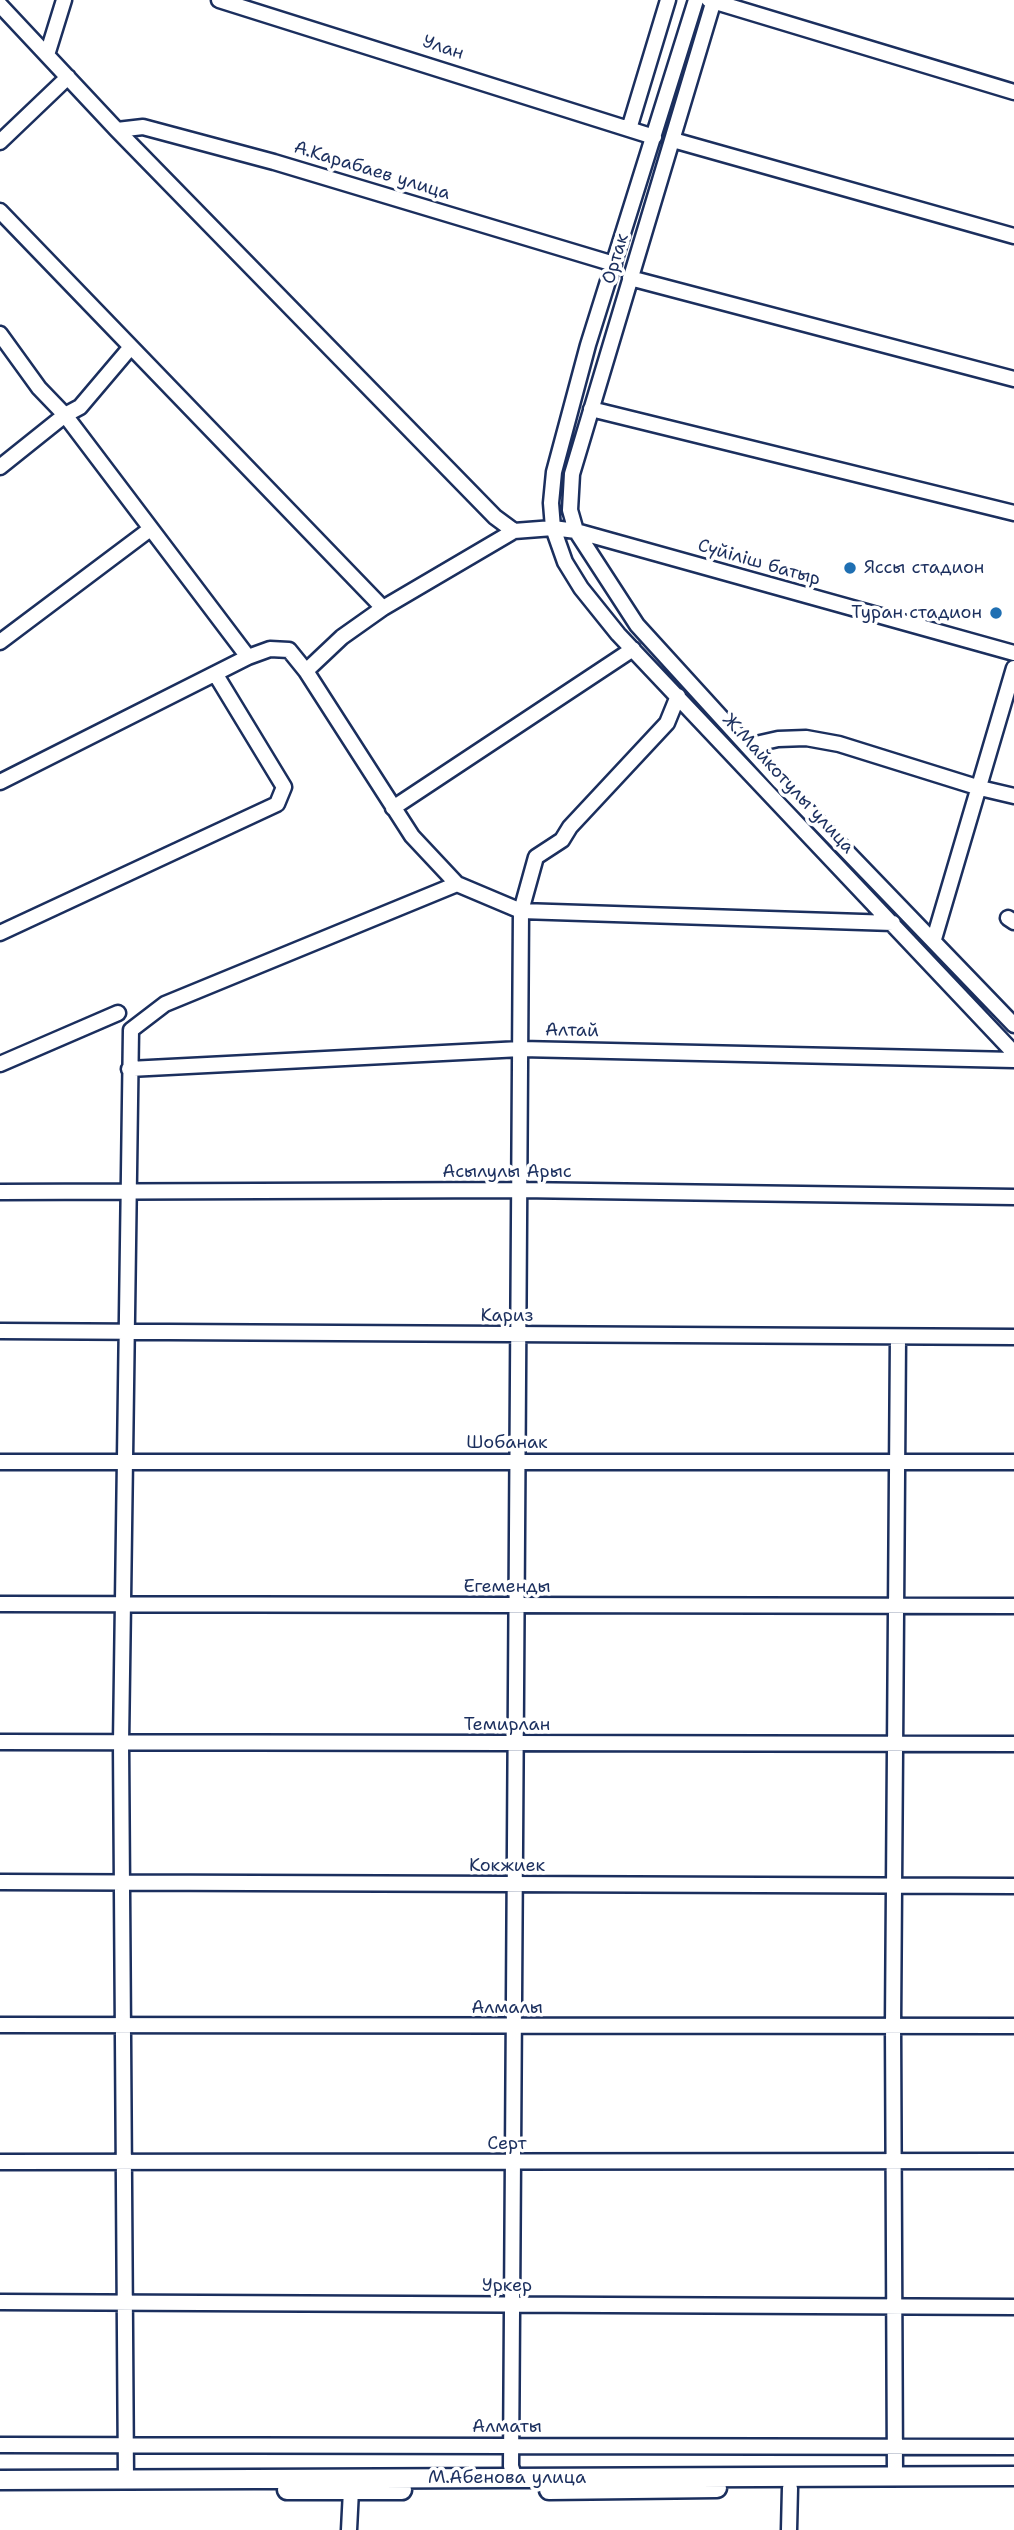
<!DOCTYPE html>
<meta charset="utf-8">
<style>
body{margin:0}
canvas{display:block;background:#fff}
</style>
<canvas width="1014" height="2530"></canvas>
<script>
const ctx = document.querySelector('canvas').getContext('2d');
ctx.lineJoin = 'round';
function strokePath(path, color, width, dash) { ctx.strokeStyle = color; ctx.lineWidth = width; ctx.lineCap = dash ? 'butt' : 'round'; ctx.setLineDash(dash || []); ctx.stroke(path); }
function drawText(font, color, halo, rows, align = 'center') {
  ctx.font = font + ' "Shantell Sans",sans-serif'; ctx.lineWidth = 7; ctx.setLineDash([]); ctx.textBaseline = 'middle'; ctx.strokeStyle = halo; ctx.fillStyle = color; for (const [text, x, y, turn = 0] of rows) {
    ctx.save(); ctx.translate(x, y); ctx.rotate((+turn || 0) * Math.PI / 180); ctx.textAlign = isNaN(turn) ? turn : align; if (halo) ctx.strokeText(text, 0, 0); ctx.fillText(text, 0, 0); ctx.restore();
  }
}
const minor = new Path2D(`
 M219,0L654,137
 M696,0L588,345L554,472L551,503L553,528L565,562L581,588L618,634L1014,1053
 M709,0L1014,92
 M714,0L572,474L570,510L576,531L637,625L780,782L1014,1025
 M0,5L117,130L495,517L514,531L553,528L576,531L1014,653
 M47,55L64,0
 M629,129L668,0
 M117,130L143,127L274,162L614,264
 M673,140L1014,236
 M0,142L68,77
 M0,211L383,608L514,531
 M630,278L1014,379
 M0,334L39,388L65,415L248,657
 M591,409L1014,513
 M0,467L65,415L80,407L130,348
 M0,642L149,530
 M306,671L342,637L383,608
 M747,746L778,739L806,738L839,744L980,788L1014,796
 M0,782L248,657L270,649L289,650L306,671L412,836L457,884L521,911L893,923
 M393,808L633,649
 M1008,918L1014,922
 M0,933L277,804L284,787L216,675
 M934,939L1014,668
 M0,1064L118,1013
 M129,1069L521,1049L1014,1060
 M0,1192L519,1190L1014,1197
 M0,1331L1014,1337
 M0,1462H1014
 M0,1604L1014,1606
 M0,1742L1014,1744
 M0,1882L1014,1886
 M0,2025L1014,2026
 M0,2162L1014,2161
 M0,2302L1014,2307
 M0,2445L1014,2447
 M895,2476L893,2024L898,1337
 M515,2479L511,2466L521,911L536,857L562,840L570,827L667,723L678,696
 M126,2481L121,1743L131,1030L165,1004L457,884
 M349,2530L351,2490
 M789,2530L790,2488`);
const major = new Path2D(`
 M0,2480L1014,2476
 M287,2490H402
 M549,2490L717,2488`);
strokePath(minor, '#1b2f5e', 19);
strokePath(major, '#1b2f5e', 23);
strokePath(minor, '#fff', 14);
strokePath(major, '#fff', 18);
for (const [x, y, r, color] of [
 [850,568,7,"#1f6fb2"],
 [996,613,7,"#1f6fb2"]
]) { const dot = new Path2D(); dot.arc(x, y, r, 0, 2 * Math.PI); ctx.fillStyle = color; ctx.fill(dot); strokePath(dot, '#fff', 2.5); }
drawText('18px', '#1b2f5e', '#fff', [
 ["Улан",443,48,18],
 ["А.Карабаев улица",372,171,17],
 ["Ортак",616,259,-73],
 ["Сүйіліш батыр",759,563,16],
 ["Ж.Майкотулы улица",788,784,47],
 ["Алтай",572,1031,1],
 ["Асылулы Арыс",507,1172],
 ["Кариз",507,1316],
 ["Шобанак",507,1443],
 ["Егеменды",507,1587],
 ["Темирлан",507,1725],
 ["Кокжиек",507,1866],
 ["Алмалы",507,2008],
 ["Серт",507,2144],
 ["Уркер",507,2286],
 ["Алматы",507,2427],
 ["М.Абенова улица",507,2478]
]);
drawText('18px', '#1b2f5e', '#fff', [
 ["Яссы стадион",864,568],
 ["Туран стадион",982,613,"right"]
], 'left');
</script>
